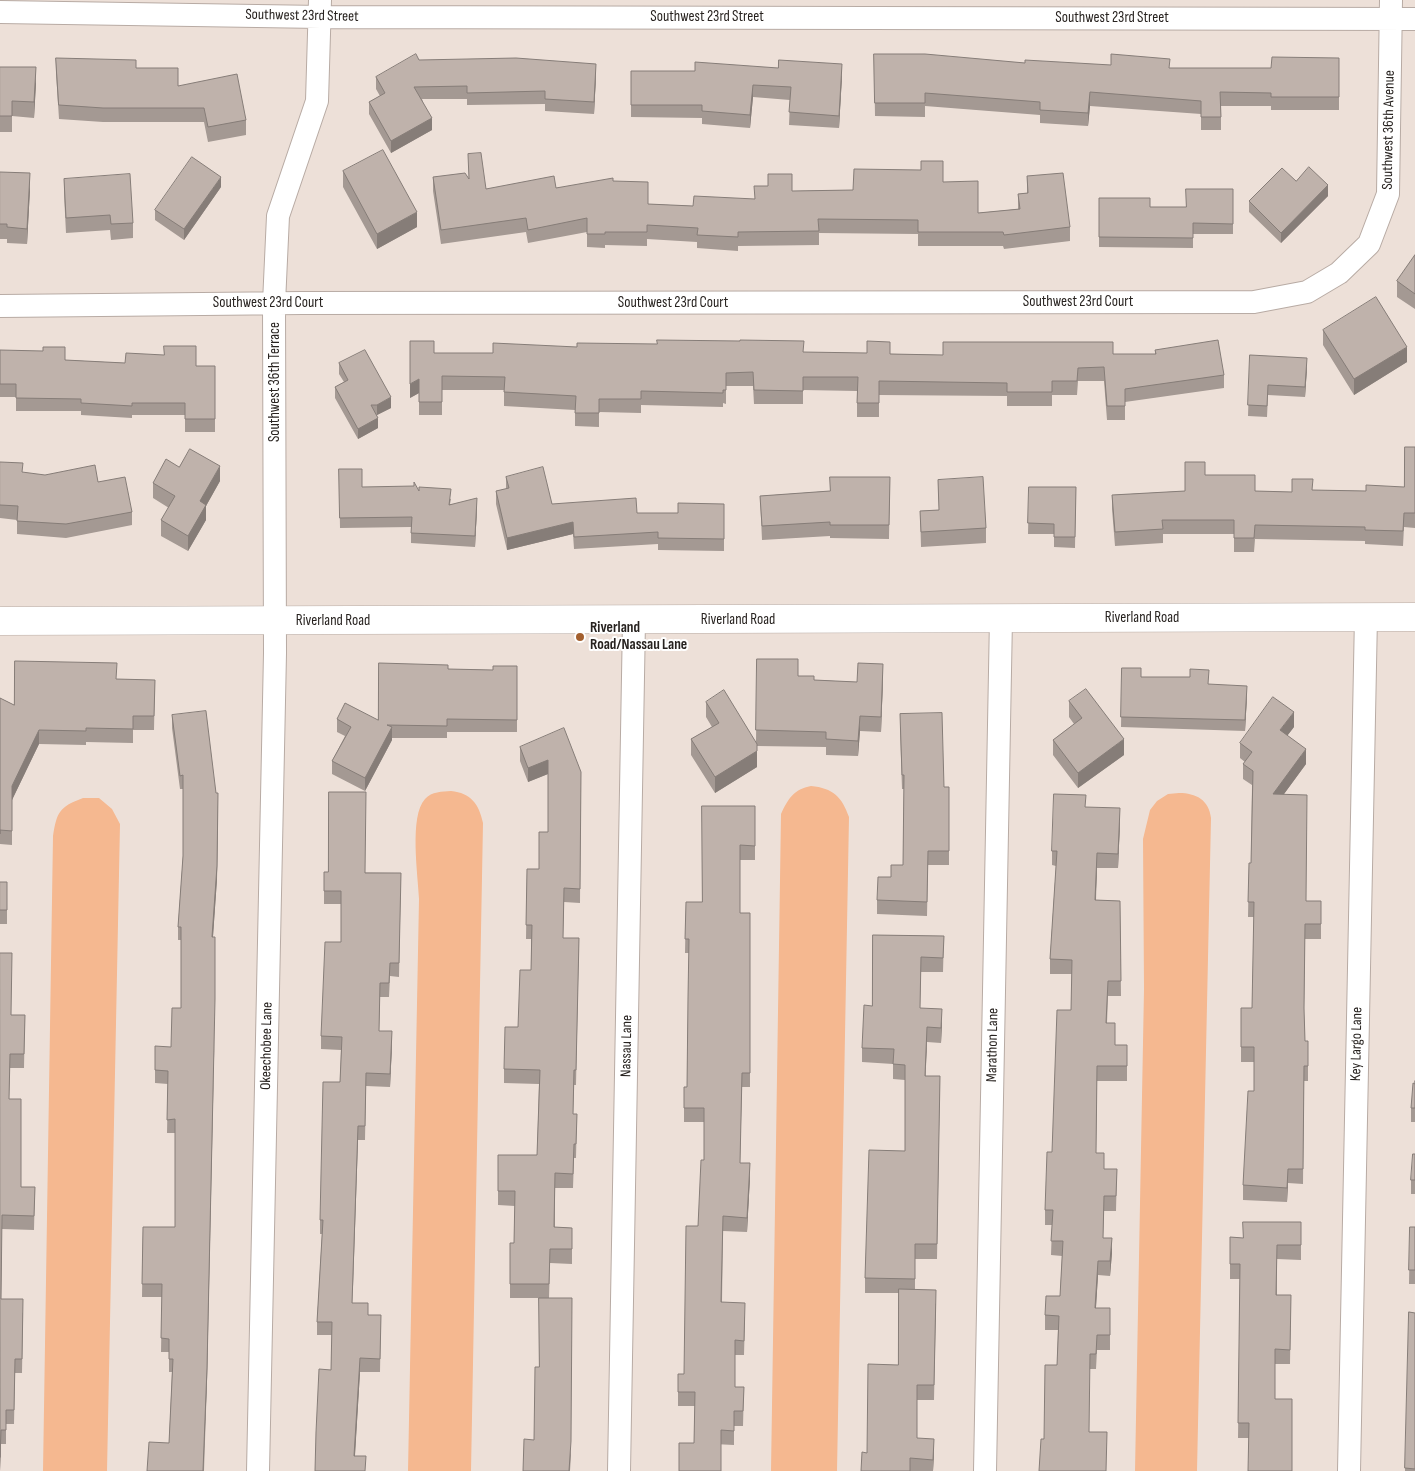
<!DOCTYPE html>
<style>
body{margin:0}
canvas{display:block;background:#ede0d8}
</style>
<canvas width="1415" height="1471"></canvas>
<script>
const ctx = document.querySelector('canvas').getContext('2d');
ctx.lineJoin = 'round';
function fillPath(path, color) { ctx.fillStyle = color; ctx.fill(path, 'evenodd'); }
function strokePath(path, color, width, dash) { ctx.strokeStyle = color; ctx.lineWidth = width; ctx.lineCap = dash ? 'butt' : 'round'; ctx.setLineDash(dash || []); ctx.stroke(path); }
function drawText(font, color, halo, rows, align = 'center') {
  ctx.font = font + ' "Sofia Sans Condensed",sans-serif'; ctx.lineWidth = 4; ctx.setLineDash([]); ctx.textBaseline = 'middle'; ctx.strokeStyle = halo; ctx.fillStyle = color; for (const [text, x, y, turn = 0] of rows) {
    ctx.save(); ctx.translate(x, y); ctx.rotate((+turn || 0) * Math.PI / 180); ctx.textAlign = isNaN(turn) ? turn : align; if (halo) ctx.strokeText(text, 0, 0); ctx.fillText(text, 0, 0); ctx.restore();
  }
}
fillPath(new Path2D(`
 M811,786C833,788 842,797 849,817L837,1471H771L781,814C788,799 794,789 811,786Z
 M451,791C471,793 479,804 483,823L471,1471H408L419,899C418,875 409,816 425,799C432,791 442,792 451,791Z
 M1179,793C1196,793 1209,800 1211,818L1197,1471H1135L1144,989L1143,839L1150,810L1157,801L1168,794Z
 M83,798H99L112,809L120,824L107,1471H43L53,836C57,812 59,807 83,798Z`), '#f5b890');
const minor = new Path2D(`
 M0,12L321,17L1415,19
 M0,306L303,303L1254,302L1307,292L1339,273L1369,244L1388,194L1391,0
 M258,1471L275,653L274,303L278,216L317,101L320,0
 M619,1471L634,620
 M985,1471L1001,618
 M1349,1471L1366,616`);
const tertiary = new Path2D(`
 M0,621L1415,617`);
strokePath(minor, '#b8aba4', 24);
strokePath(tertiary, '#b8aba4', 29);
strokePath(minor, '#fff', 22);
strokePath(tertiary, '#fff', 28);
fillPath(new Path2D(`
 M874,54L1025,63L1111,65L1170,68H1271L1339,58V110H1271V106H1221V130H1201V114L1090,106L1088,126L1040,123V115L925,106V117L875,116Z
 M56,58L136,68L178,86L246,120V135L208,142L204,122H103L59,119L56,72Z
 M419,60L596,76L594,114L545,111V104L467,105V99H422L432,130L391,153L369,114V102L380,96L376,89V77Z
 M0,67L36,83L34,118L12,116V132H0Z
 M631,71L842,76L839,128L789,125L790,100L753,97L750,128L702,124V118L631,117Z
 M343,171L417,227L377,249L343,187Z
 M0,172L30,189L27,244L7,243V239H0Z
 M1027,176L1070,227V241L1004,249L1003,246H918V234L819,233V245L738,246V251L697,248V242L647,239V246L605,245V248L587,247V232L528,243L526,232L441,244L433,191V177L468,179L486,189L556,188L613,181L648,204L693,206L754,199L792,191L853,190L943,182L978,213L1018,209V194L1027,193Z
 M64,179L133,223V238L111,240L110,230L66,233L64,194Z
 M1296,181L1328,196L1281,243L1249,212V201Z
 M221,187L184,240L155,220V210Z
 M1233,189V234H1193V248L1099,247V198L1150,207H1186Z
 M1415,255V309L1397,297V281Z
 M1323,330L1407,362L1354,395L1323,345Z
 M577,347L943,355L1155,354V350L1224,375V388L1125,402V420H1107L1104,381H1078L1077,395H1052V406H1007V396L879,395V417H857V391L803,390V404H754L753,386H726V404L723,403V407L641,405V413L599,412V427L575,426V410L504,406V390H442V415H419V393L410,398L434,353H493Z
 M0,350L65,360L125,363L196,366H215V432H185V415H132V418L81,415V411H16V397H0Z
 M1250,355L1307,368L1305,397L1268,395L1267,417L1248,416Z
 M339,363L391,408L377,415L378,428L358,439L335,398V387L344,382L339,374Z
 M1415,447V528L1404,527L1403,546L1365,544V541L1255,539L1254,552H1234V534H1163V543L1115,546L1112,509V495L1185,491L1205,475L1255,491L1292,492L1313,490L1366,491L1404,487Z
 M0,462L23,473L98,482L132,512V525L66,538L17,534V520L0,518Z
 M179,467L220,481L206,506V520L188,551L161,536V520L169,508L153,498V483Z
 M339,469L362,487L419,491L451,499L450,504L477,508L475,547L411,543V527L340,528Z
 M506,477L552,504L637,513H678L724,504V551L658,550V544L574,549L573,534L507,550L496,504V491L506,489Z
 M890,477L889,539L830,538V536L762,540L760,496L830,491Z
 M938,480L986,528V543L921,547L920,511L939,510Z
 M1029,487H1076L1075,548L1054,547V534H1028Z
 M757,659L798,676L814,680L857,682L883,679L881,732L860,731L858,756L826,755V747L757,746V767L715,793L691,755V739L712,727L706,717V702L756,742Z
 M517,666V732H447V738H392V740L365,791L332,774V761L345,736L337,732V719L378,720L448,669L493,670Z
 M1122,668L1141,677L1208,684L1247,696L1245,731L1121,727Z
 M117,679L155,680L154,730H133V743L86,742V745L39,744L12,800V845L0,844V698L14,705Z
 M1069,701L1124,755L1078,788L1053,755V740L1074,724L1069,717Z
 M172,715L216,793L218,806L217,879L213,937L207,1381L204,1471H147L169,1443L172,1372H169V1352H161L162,1297H142L143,1227H175V1133H167L168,1084L155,1083V1070L171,1047L181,1008V940H178V927L183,856V789H180L172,728Z
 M900,727L944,787H949V865H928L927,916L877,914V900L891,877L903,865L904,789H902Z
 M1294,727L1287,736L1306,764L1284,794L1306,901H1321V939H1305L1304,1014L1305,1041H1308V1081H1304L1303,1184L1288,1183L1287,1202L1243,1200V1185L1254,1091V1062H1241V1008H1252L1254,917H1248L1249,863H1251L1252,785L1243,779V764L1245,762L1240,758V743Z
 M520,747L581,772L580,903L564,902L563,938H579L576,1085H574L573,1114H577L576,1158H574L573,1188H555V1227L572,1228V1264L550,1263L549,1298L571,1455L570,1471H523L534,1440L539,1367V1298H510V1243H514L515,1206L498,1205V1155H537L539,1084L504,1083V1069L518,1027L531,970V939H526L527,869H539L548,832V774L528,782L520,761Z
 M755,806V860H740V913H750V1087H742L740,1163L750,1177L747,1232L723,1231L722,1302L745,1317L744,1355H735V1387H744L743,1426H734V1445L694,1443L695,1406H678V1374H684L704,1160V1122H684V1087H687L689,953H685L686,902H702Z
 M1086,807L1120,823L1118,868H1097L1096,900L1120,901L1121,996H1108L1107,1023L1115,1045H1127V1081H1097L1096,1153L1104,1169H1117L1116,1211H1104L1103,1238L1112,1253L1110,1276L1098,1275L1096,1308H1110V1350H1097L1096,1369H1090L1044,1439L1057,1365L1058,1330H1045V1315L1060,1296L1062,1256L1051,1255L1052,1225H1045V1210L1071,1010L1072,974H1050V959L1056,866L1052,865V851Z
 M324,872L401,873L399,977L390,976L389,997H380L379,1031L392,1045L390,1087L366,1086L365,1140H358L356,1160L352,1303L368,1315H381L380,1372H360L355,1456L315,1471L331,1370L332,1335H317V1322L322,1234H320V1220L340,1082L341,1050L321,1049V1036L341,942V904H324Z
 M0,882H7V924H0Z
 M873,935L944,936L943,972H921L920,1008L942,1023L941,1043L927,1042L925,1076H940L937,1259H915V1290L936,1304L934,1400H917V1438L934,1453L933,1471H861L867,1453L898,1365L899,1293H865V1278L905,1151V1080L893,1079V1064L862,1062V1048L872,1006Z
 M0,953L11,1015H25L24,1068H10L9,1099L21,1187H35L34,1230L2,1229L1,1299L23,1313L22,1373H15L14,1424H6V1444H1L0,1471Z
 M1415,1081V1122H1411V1108Z
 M1415,1154V1194H1411V1180Z
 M1301,1222V1260L1277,1259V1295H1291L1290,1364H1275L1249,1438H1238L1240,1279H1230V1237L1243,1238Z
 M1410,1227H1415V1284H1409Z
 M1409,1312L1415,1313V1471H1405Z`), '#a49993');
fillPath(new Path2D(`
 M596,64V76L594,114V102Z
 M842,64V76L839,128V116Z
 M36,67V83L34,118V102Z
 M753,85V97L750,128V115Z
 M1090,92V106L1088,126V113Z
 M432,118V130L391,153V141Z
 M30,173V189L27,244V229Z
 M221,177V187L184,240V229Z
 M1328,185V196L1281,243V233Z
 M417,212V227L377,249V234Z
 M1407,347V362L1354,395V379Z
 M1307,358V368L1305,397V387Z
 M419,379V393L410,398V384Z
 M391,397V408L377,415V405Z
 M378,418V428L358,439V429Z
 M220,466V481L206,506V520L188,551V536L200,501Z
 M477,498V508L475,547V536Z
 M573,522V534L507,550V538Z
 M883,664V679L881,732V717Z
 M1247,686V696L1245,731V720Z
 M1294,712V727L1280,745V730Z
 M860,716V731L858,756V741Z
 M392,727V740L365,791V778Z
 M39,730V744L12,800V845V786Z
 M1124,739V755L1078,788V773Z
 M1306,749V764L1273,809V794Z
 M757,751V767L715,793V777Z
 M548,760V774L528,782V768Z
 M218,793L217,879L212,950V937Z
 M1120,808V823L1118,868V854Z
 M1097,853V868L1095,915V900Z
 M942,1009V1023L941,1043V1028Z
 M215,1013L207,1381L203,1471Z
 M927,1027V1042L925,1090V1076Z
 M392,1031V1045L390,1087V1074Z
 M358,1126V1140L352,1316L356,1146Z
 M750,1163V1177L747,1232V1218Z
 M1288,1169V1183L1287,1202V1188Z
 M1112,1238V1253L1110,1276V1261Z
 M1098,1261V1275L1095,1322V1308Z
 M360,1358V1372L354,1470V1456Z
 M1,1430V1444L0,1471V1457Z
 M934,1439V1453L933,1471V1460Z`), '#867d78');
const building = new Path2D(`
 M416,54L419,60L516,58L596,64L594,102L545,99V91L467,93V86L414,87L432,118L391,141L369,102L385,93L376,77Z
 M874,54H925L1025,63V60L1111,65V54L1170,59L1169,68H1271L1272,57L1339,58V97H1271V93L1220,92L1221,117H1201V101L1090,92L1088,113L1040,110V102L925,93V103H875Z
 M56,58L136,60V68H178V86L237,74L246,120L208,127L204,108H103L59,105Z
 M779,60L842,64L839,116L789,112L791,87L753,85L750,115L702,111V105H631V71H695V62L778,68Z
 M0,67H36L34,102L12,101V116H0Z
 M383,150L417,212L377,234L343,171Z
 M481,153L486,189L554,176L556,188L613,178V181L648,182V204L693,206L694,196L755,199L754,186H768V174H792V191L853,190L854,169L921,170V161H943V182L978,181V213L1020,209L1018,194L1028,193L1027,176L1063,173L1070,227L1004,235L1003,232H918V220L818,219L819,231L738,232V237L697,235L698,228L647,225V232H605V234H587V218L528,230L526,218L441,230L433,177L465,173L469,179L468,154Z
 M192,157L221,177L184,229L155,210Z
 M1309,167L1328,185L1281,233L1249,201L1282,168L1296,181Z
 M0,172L30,173L27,229L7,227V224H0Z
 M130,174L133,223L111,224L110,215L66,218L64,179Z
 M1186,189H1233V224L1193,223V238L1099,237V198H1150V207H1186Z
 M1415,255V294L1397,281Z
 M1376,297L1407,347L1354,379L1323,330Z
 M657,340L740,341V340L804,341L803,352L867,353V341L890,342V354L943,355V342H1113V354H1156L1155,350L1218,340L1224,375L1125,389V406H1107L1104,367L1078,368L1077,381H1052V392H1007V383L879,381V403H857L858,377H803V391L754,390L753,372L726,373V390H723V393L641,391V399H599V413H575L576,396L504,392L505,377L442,376V402H419V379L410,384V341H434V353H493V343L577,347V343L657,344Z
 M164,346H196V366H215V419H185V403H132V406L81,403V399L16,398V384H0V350L43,351V347H65V360L125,363L126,353L164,355Z
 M365,350L391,397L377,405H371L378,418L358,429L335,387L348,380L339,363Z
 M1250,355L1307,358L1305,387L1268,385L1267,406L1248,405Z
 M1405,447H1415V513H1404L1403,531L1365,530V527L1255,525L1254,538H1234V520H1162L1163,529L1115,532L1112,495L1185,491V462H1205V475H1255V491L1292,492V479H1313L1312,490L1366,491V485L1404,487Z
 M190,449L220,466L200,501L206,505L188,536L161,520L175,496L153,483L166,459L179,467Z
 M0,462L23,463L22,472L45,475L95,465L98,482L125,477L132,512L66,524L17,521L18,506L0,505Z
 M543,467L552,504L636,498L637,513H678V503L724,504V539L658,538V532L574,537L573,522L507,538L496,491L509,488L506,477Z
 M339,469H362V487L414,486V482L419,491V487L451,489L449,505L477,498L475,536L411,533L412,517L340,518Z
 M830,477H890L889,525H830V522L762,526L760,496L830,491Z
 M983,477L986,528L921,532L920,511L939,510L938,480Z
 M1029,487H1076L1075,537H1054V524L1028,523Z
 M757,659H798V676H814V680L857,682L858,663L883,664L881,717L860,716L858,741L826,739V732L756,730Z
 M15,661L117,663L116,679L155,680L154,716H133V729L86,728V731L39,730L12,786V831L0,830V834V698L14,705Z
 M379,663L448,665V669L493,670V666H517V720L447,719V726L387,725L392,727L365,778L332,761L351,727L337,719L345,703L378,720Z
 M1122,668H1141V677H1190V669L1209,670L1208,684L1247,686L1245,720L1121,717Z
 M1086,689L1124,739L1078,773L1053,740L1082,718L1069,701Z
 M724,690L757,744V751L715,777L691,739L719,723L706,702Z
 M1273,697L1294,712L1280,730L1306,749L1273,794L1307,795L1306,901H1321V924H1305L1304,1008L1305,1041H1308V1066H1304L1303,1169H1288L1287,1188L1243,1185L1248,1091H1254V1047H1241V1008H1252L1254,902H1248L1249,863H1251L1253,771L1243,764L1252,752L1240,743Z
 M206,711L216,793H218L217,866L212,937H215V999L207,1368L203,1471H147L149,1442L169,1443L173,1359H169V1339L161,1338L162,1284H142L143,1227H175V1119L167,1120L168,1071L155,1070V1046L171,1047L172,1008H181V927H178L183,856V775L180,776L172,715Z
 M942,713L944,787H949V851H928L927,902L877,900L878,877H891V865H903L904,775H902L900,714Z
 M564,728L581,772L580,889L564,888L563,938H579L576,1070H574L573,1114H577L576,1144H574L573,1174L555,1173L554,1227L572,1228V1249H550L549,1284H510V1243H514L515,1191H498V1155H537L540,1070L504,1069L505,1027H518L520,970H531L532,925H526L527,869H539V832H548V760L528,768L520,747Z
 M329,792H366L365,873H401L399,963H390L389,983H380L379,1031H392L390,1074L366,1073L365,1126H358L352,1303H368V1315H381L380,1359L360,1358L354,1456H366L365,1471H315L316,1432L319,1369L331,1370L332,1322H317L323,1220H320L323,1082H340L342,1037L321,1036L325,942H341V891H324V872H328Z
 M1054,794L1086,795L1085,807L1120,808L1118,854L1097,853L1095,900L1120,901L1121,981H1108L1106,1023H1115V1045H1127V1066H1097L1096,1153H1104V1169H1117L1116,1196H1104L1103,1238H1112L1110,1261H1098L1095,1308H1110V1335H1097L1096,1354H1090L1089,1432H1107L1106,1471H1039L1041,1439H1044L1045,1365H1057L1059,1316L1045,1315L1046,1296H1060L1063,1241H1051L1053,1210H1045L1047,1152H1052L1057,1010H1071L1072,960L1050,959L1057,851H1052Z
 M702,806H755V846L740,845V913H750V1073H742L740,1163H750L747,1218L723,1216L721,1302L745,1303L744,1341L735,1340V1387H744L743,1411H734V1431L721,1430V1471H679V1443H694L695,1392H678V1374H684L686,1226H698L701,1160H704V1108H684V1087H687L688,997L689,939H685L686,902H702Z
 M0,882H7V910H0Z
 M873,935L944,936L943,958L921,957L920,1008L942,1009L941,1028L927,1027L925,1076H940L937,1244H915V1279L865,1278L869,1150L905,1151V1065L893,1064L894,1049L862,1048L864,1005L872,1006Z
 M0,953H12L11,1015H25L24,1054H10L9,1099H21V1187H35L34,1216L2,1215L1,1299H23L22,1359H15L14,1410H6V1430H1L0,1457Z
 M1415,1081V1108H1411L1413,1083L1415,1084Z
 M1413,1154H1415V1180H1411Z
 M1243,1222H1301V1245H1277L1276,1295H1291L1290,1350L1275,1349V1399H1292V1471H1248L1249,1423H1238L1240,1264H1230V1237L1243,1238Z
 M1410,1227H1415V1270H1409Z
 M899,1289L936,1290L934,1385H917V1438L934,1439L933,1460L910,1458V1471H861L862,1452L867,1453L868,1364L898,1365Z
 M539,1298H572L571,1441L569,1471H523L524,1439L534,1440L535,1367H539Z
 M1409,1312L1415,1313V1469L1405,1468Z`);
fillPath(building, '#bfb2ab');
strokePath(building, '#867d78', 1);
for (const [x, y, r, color] of [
 [580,637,5,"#a35f2e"]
]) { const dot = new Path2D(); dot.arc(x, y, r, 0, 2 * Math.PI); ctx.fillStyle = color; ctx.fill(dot); strokePath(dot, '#fff', 2); }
drawText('15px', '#27221f', '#fff', [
 ["Southwest 23rd Street",302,16,1],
 ["Southwest 23rd Street",707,17],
 ["Southwest 23rd Street",1112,18],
 ["Southwest 36th Avenue",1389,130,-89],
 ["Southwest 23rd Court",1078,302],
 ["Southwest 23rd Court",268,303],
 ["Southwest 23rd Court",673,303],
 ["Southwest 36th Terrace",275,382,-90],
 ["Riverland Road",1142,618],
 ["Riverland Road",738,620],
 ["Riverland Road",333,621],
 ["Key Largo Lane",1357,1044,-89],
 ["Marathon Lane",993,1045,-89],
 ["Okeechobee Lane",267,1046,-89],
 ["Nassau Lane",627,1046,-89]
]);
drawText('bold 15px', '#27221f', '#fff', [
 ["Riverland",590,628],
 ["Road/Nassau Lane",590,645]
], 'left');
</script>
